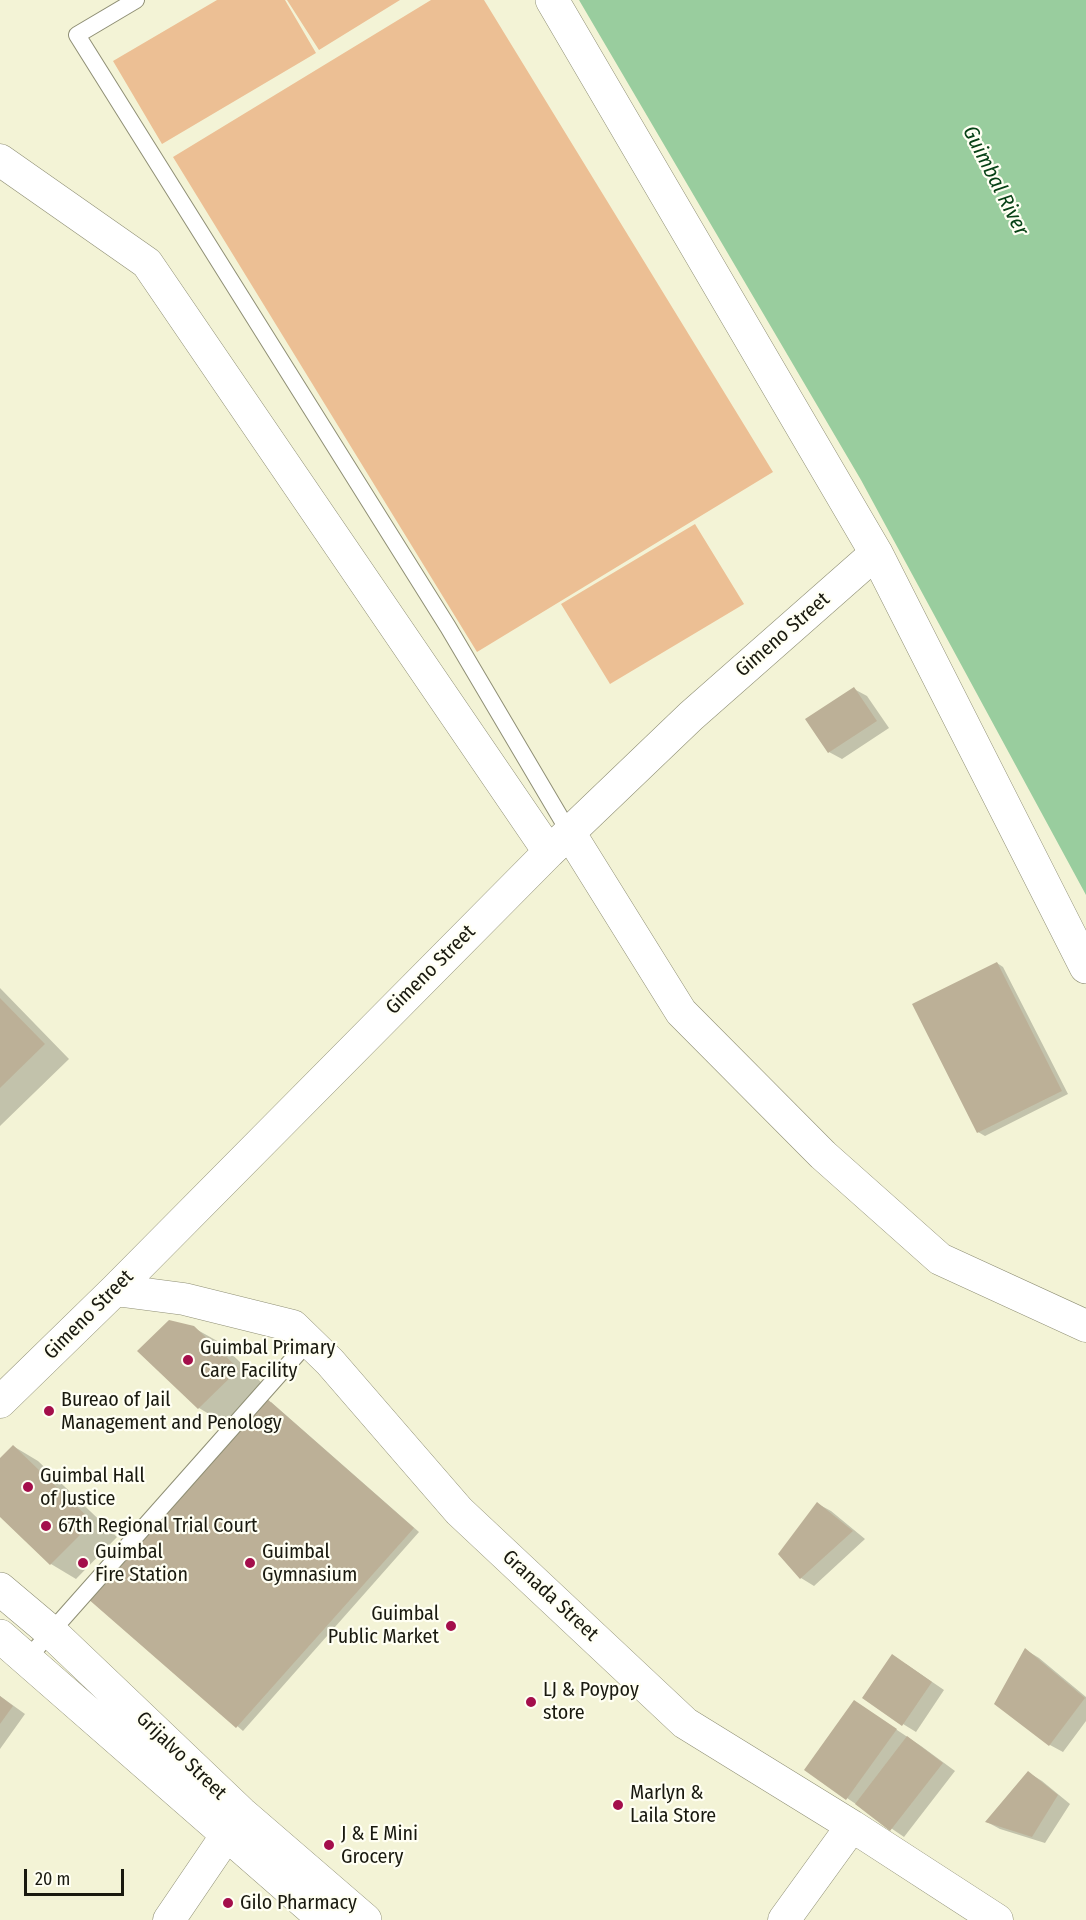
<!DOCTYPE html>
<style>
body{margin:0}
#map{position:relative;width:1086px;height:1920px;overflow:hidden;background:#f3f3d6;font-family:"Fira Sans Condensed",sans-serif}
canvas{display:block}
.scale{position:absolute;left:24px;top:1869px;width:100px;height:27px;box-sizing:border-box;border:3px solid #19190f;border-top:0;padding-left:8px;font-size:18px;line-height:21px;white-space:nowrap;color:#19190f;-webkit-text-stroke:4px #fffff3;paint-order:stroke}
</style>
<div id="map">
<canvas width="1086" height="1920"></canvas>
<div class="scale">20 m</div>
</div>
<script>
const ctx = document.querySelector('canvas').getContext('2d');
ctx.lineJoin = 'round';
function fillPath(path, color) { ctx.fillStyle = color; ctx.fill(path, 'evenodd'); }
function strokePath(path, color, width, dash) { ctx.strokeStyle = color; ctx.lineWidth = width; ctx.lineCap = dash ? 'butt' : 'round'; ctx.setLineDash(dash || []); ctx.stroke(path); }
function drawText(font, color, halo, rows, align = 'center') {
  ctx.font = font + ' "Fira Sans Condensed",sans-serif'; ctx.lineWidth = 4.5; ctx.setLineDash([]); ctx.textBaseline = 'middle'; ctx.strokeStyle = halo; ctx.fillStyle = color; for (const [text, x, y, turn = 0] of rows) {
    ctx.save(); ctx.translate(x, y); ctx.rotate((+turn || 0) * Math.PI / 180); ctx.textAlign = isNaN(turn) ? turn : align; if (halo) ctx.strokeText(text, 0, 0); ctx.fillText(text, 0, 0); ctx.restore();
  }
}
fillPath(new Path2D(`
 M217,0H285L316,53L162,144L113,61Z
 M287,0H400L319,50Z
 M431,0H484L773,472L477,652L173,157Z
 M695,524L744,604L610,684L561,604Z`), '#ecbf94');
fillPath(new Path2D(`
 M579,0H1086V895L861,480Z`), '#99cd9e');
fillPath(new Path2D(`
 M854,689L867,696L889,728L842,759L829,752Z
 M997,963L1003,967L1068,1094L985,1136L978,1132L914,1005Z
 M0,988L69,1059L0,1126Z
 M194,1328L219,1342L263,1384L224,1423L199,1408L140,1351Z
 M271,1402L419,1532L243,1731L89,1598Z
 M13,1446L38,1461L117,1537L76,1579L51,1564L0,1515V1460Z
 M818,1504L831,1511L865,1539L814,1586L801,1578L780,1554Z
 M1026,1650L1039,1658L1086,1697V1721L1063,1752L1050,1745Z
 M906,1664L944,1690L916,1732L903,1724Z
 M0,1696L25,1714L0,1749Z
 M855,1702L921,1746L955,1771L904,1837L847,1798Z
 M1029,1773L1042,1781L1070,1804L1045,1843L1000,1829L987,1822Z`), '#0003');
fillPath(new Path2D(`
 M854,687L877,721L828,753L805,719Z
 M997,962L1062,1091L977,1133L912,1004Z
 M0,998L45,1044L0,1088Z
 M169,1320L194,1326L239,1369L198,1409L137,1351Z
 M265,1397L414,1528L236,1728L87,1598Z
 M13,1445L93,1522L50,1565L0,1517V1458Z
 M817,1502L853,1531L800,1579L778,1554Z
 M1025,1648L1085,1698L1049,1746L994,1704Z
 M892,1654L932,1682L902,1726L862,1698Z
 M0,1696L13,1706L0,1724Z
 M854,1700L897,1729L846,1800L804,1770Z
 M907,1736L943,1763L890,1831L855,1804Z
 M1028,1771L1058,1795L1032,1837L985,1822Z`), '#bcb097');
const service = new Path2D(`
 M136,0L77,35L448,627L569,832
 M27,1659L308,1342`);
const minor = new Path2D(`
 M0,160L147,263L549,852
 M569,832L681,1012L823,1155L940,1259L1086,1326
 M115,1290L184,1299L293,1326L330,1362L459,1511L685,1723L852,1826L997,1920
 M0,1402L115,1290L549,852L691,716L876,553
 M169,1920L241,1814
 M784,1920L852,1826`);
const tertiary = new Path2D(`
 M552,0L876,553L1086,967`);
const primary = new Path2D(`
 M0,1589L51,1632L241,1813L365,1920
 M0,1636L325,1920`);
strokePath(service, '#8f8f75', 18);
strokePath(minor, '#8f8f75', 33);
strokePath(tertiary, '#8f8f75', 34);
strokePath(primary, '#8f8f75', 34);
strokePath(service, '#fff', 16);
strokePath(minor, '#fff', 32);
strokePath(tertiary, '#fff', 33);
strokePath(primary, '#fff', 33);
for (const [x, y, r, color] of [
 [188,1360,6,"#a40e4b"],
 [49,1411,6,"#a40e4b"],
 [28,1487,6,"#a40e4b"],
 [46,1526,6,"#a40e4b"],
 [83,1563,6,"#a40e4b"],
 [250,1563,6,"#a40e4b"],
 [451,1626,6,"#a40e4b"],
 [531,1702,6,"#a40e4b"],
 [618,1805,6,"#a40e4b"],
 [329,1845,6,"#a40e4b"],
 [228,1903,6,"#a40e4b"]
]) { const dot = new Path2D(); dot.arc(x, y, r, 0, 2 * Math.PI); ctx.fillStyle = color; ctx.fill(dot); strokePath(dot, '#fffff3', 2); }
drawText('20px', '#19190f', '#fffff3', [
 ["Gimeno Street",783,635,-41],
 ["Gimeno Street",431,970,-45],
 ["Gimeno Street",89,1315,-45],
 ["Granada Street",550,1596,43],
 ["Grijalvo Street",181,1756,44]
]);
drawText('20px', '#19190f', '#fffff3', [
 ["Guimbal Primary",200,1348],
 ["Care Facility",200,1371],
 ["Bureao of Jail",61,1400],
 ["Management and Penology",61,1423],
 ["Guimbal Hall",40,1476],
 ["of Justice",40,1499],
 ["67th Regional Trial Court",58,1526],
 ["Guimbal",95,1552],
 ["Fire Station",95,1575],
 ["Guimbal",262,1552],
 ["Gymnasium",262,1575],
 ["Guimbal",439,1614,"right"],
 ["Public Market",439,1637,"right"],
 ["LJ & Poypoy",543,1690],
 ["store",543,1713],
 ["Marlyn &",630,1793],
 ["Laila Store",630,1816],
 ["J & E Mini",341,1834],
 ["Grocery",341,1857],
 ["Gilo Pharmacy",240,1903]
], 'left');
drawText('italic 21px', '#064115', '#fffff3', [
 ["Guimbal River",995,181,63]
]);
</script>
